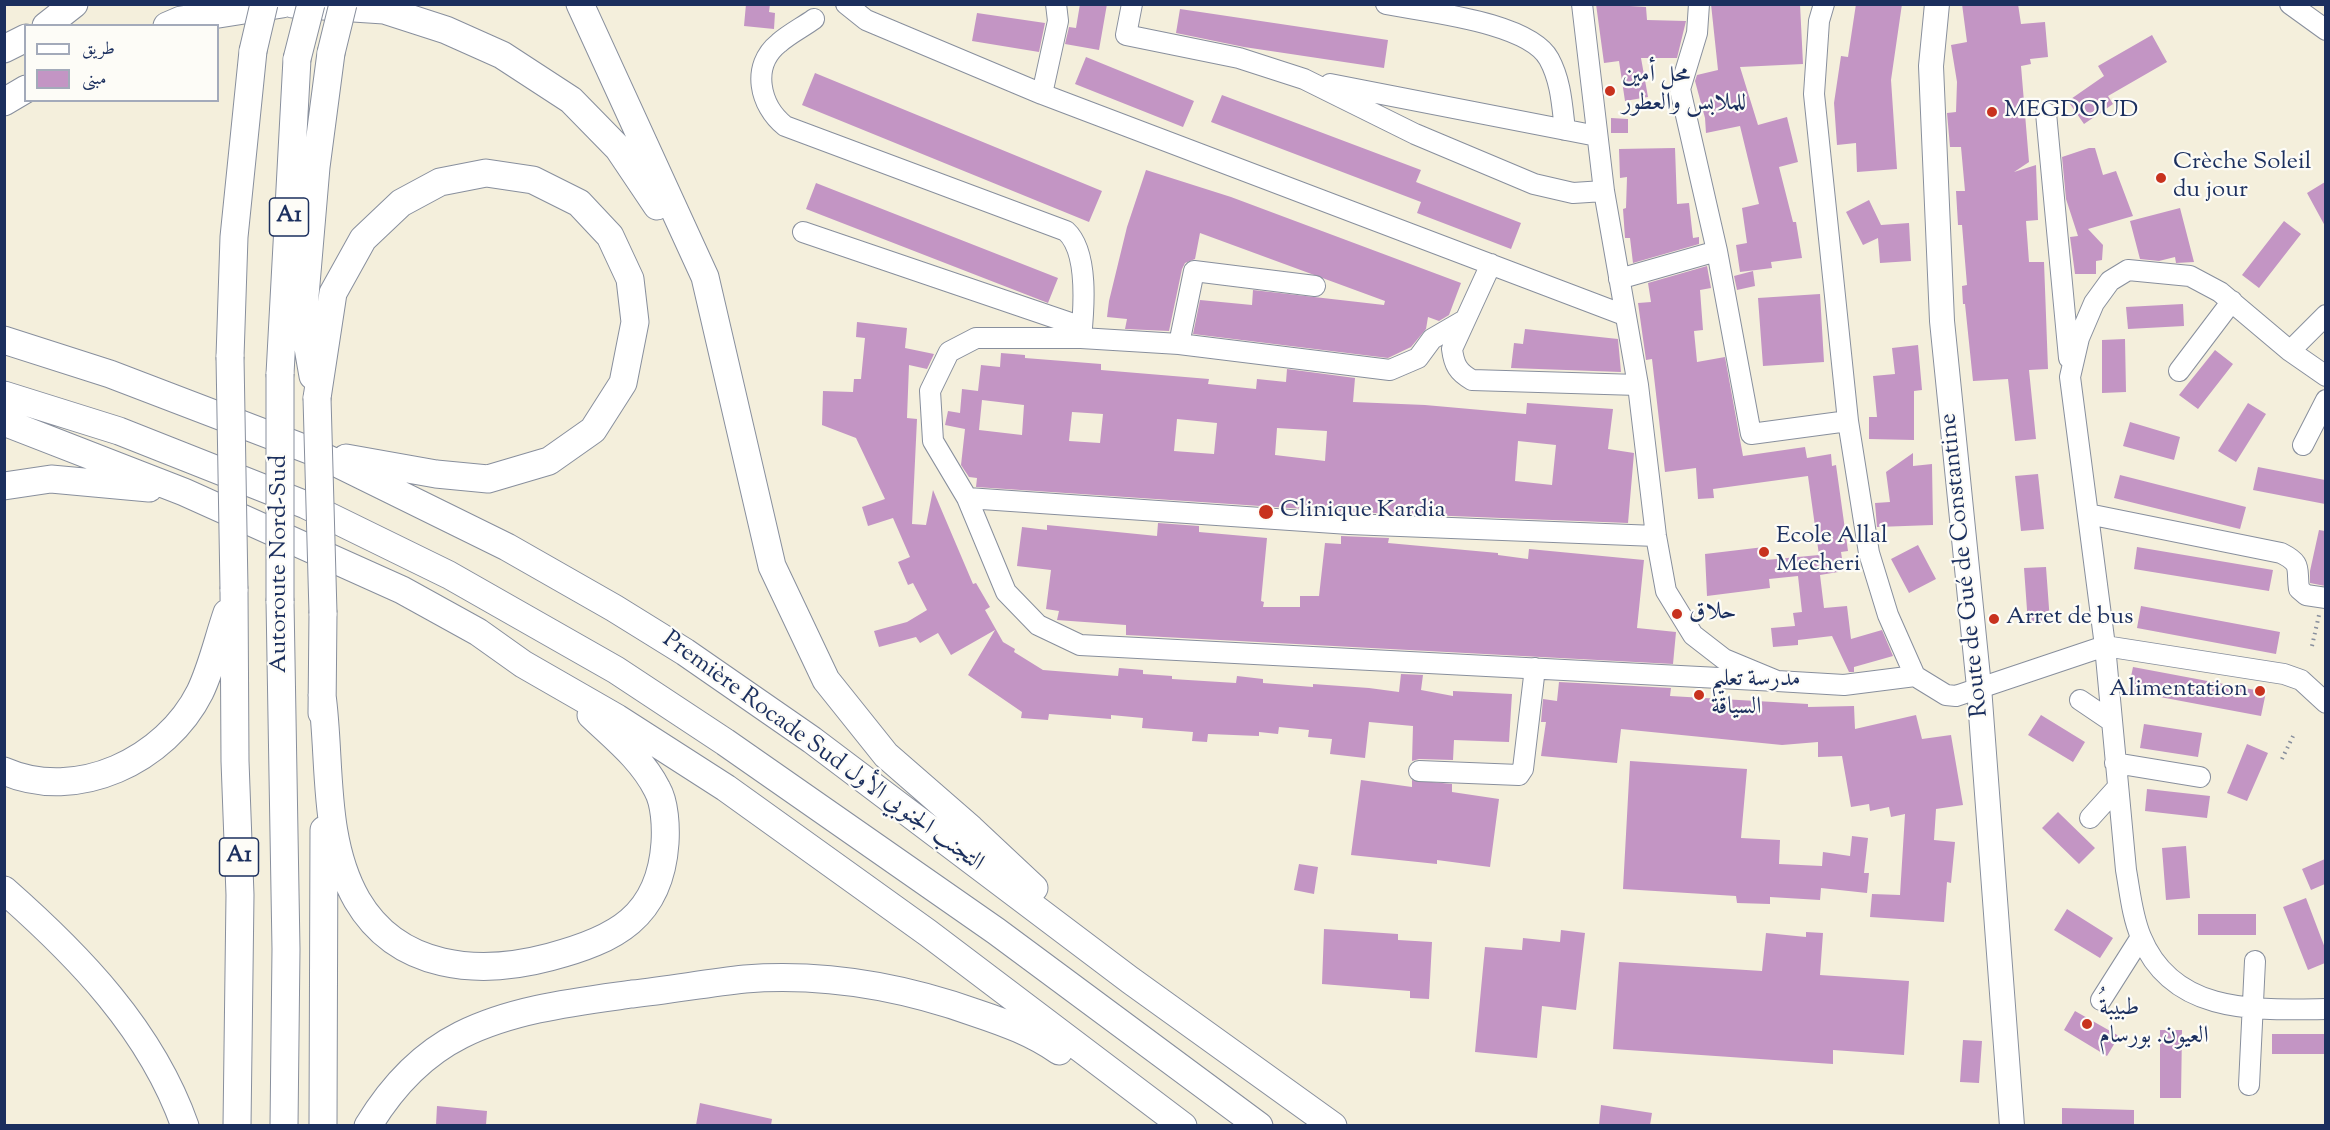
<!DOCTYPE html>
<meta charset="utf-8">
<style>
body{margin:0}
#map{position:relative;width:2330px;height:1130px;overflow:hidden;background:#f4efdc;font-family:"Sorts Mill Goudy",Amiri,serif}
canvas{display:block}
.frame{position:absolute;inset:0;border:6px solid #1b2f5e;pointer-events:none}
.legend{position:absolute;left:24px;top:24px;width:195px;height:78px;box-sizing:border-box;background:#fdfcf7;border:2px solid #a3aaba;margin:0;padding:8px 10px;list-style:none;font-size:18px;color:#1b2f5e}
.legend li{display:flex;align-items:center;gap:12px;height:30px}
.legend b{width:30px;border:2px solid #a3aaba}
</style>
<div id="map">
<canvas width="2330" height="1130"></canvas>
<div class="frame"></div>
<ul class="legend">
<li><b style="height:8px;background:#fff"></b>طريق</li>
<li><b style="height:16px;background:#c395c4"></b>مبنى</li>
</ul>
</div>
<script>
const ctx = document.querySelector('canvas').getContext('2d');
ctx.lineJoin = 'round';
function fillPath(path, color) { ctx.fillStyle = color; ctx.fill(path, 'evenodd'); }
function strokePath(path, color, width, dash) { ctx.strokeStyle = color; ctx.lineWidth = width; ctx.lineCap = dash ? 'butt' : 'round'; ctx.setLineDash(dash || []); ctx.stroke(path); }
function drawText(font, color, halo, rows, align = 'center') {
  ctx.font = font + ' "Sorts Mill Goudy",Amiri,serif'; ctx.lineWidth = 4.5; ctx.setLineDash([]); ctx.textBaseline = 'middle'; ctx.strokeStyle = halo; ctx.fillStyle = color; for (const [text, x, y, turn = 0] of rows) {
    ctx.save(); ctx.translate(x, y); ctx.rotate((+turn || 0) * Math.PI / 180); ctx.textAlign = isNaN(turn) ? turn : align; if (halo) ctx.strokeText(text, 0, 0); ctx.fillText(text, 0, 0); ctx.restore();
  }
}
fillPath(new Path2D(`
 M746,4H770L769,12L775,13L774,29L744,26Z
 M1080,4H1107L1099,50L1065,44L1069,27L1076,28Z
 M1596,4L1646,7L1647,20L1686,21L1677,58H1641L1648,97L1625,101L1619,61L1604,63Z
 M1711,4H1800L1803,64L1740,67L1758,125L1787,117L1798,162L1779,167L1793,222H1796L1802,258L1771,262L1772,268L1740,272L1736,245L1747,243L1742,208L1759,204L1740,126L1706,133L1705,118L1695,81L1697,75L1718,70Z
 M1856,4H1902L1891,80L1897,169L1857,172L1856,143L1837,145L1834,103L1841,56L1848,57Z
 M1962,4H2018L2021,24L2045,22L2048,57L2030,59L2031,64L2021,66L2029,162L2014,172L2036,165L2038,220L2026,221L2029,262H2044L2048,369L2029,370L2036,439L2015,441L2008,379L1973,381L1965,304H1963L1962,286L1967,285L1962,225H1958L1956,191H1965L1961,147H1950L1947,113L1956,112L1957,82L1951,45L1967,42Z
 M1180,9L1388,40L1384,68L1244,47L1176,33Z
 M977,13L1045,23L1039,52L972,41Z
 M2152,35L2167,62L2108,96L2113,104L2084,124L2068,101L2104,76L2098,66Z
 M1086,57L1194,101L1183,127L1075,84Z
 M815,73L1102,191L1089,222L802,105Z
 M1222,95L1421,170L1416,182L1521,223L1511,249L1417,213L1421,202L1211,122Z
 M1611,118L1628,119V133H1611Z
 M1675,148L1677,204L1689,203L1693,238L1699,237V244L1633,263L1630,238H1625L1623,209L1626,208L1627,177L1620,178L1619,149Z
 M2089,148H2095L2103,175L2116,171L2133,216L2088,229L2103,245L2102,260L2096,261V274H2075L2070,237L2078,236L2066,199L2062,157Z
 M1146,170L1231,197L1461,283L1449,315L1439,321L1428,317L1426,329L1411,347L1388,358L1193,334L1200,300L1252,305L1253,290L1384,305L1385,301L1200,233L1195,259L1185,263L1182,269L1169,331L1125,329L1127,319L1107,317L1109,301L1127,227Z
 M2325,182V226L2307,193Z
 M816,183L1058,278L1048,303L806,209Z
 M1869,200L1881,225L1909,223L1911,261L1880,263L1878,238L1863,245L1846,212Z
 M2180,208L2194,262L2176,263L2175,257L2159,261L2140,259L2130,221Z
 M2284,221L2301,234L2259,288L2242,275Z
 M1707,266L1711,288L1700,290L1703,330L1694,331L1697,362L1725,357L1743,456L1805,447L1807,458L1831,454L1832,466L1836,465L1848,551L1841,552L1844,571L1820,575L1824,608L1847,606L1851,639L1882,630L1893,656L1854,667V672H1849L1832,636L1798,640V645L1773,647L1771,628L1795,626L1793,613L1802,612L1798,576L1769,579L1770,588L1707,596L1705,554L1764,547L1766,560L1819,555L1808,476L1713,489L1714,498L1698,499L1696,468L1665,472L1652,359L1646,360L1638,303L1651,302L1648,283Z
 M1753,271L1755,286L1737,290L1734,276Z
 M1820,294L1824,362L1763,366L1758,298Z
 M2183,304L2184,326L2128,329L2126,307Z
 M857,322L907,328L905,348L934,354L927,369L909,365L907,418L917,419L912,524L926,525L933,490L973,584L976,583L990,607L985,610L1003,642L1015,649L1014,652L1043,670L1118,676L1119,668L1143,670V674L1172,676V679L1236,683L1237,676L1263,679V683L1313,687V684L1369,688L1399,692L1401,674L1423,675L1421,690L1453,696V691L1512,694L1509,742L1454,740L1453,760L1419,759L1412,761L1413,726L1369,722L1365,758L1330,754L1332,739L1308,737L1309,730L1279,727L1278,734L1259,732V736L1208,734L1207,742L1192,741L1193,732L1142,728L1143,718L1111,715V719L1049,714L1048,720L1021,718L1022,712L968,675L995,630L951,655L938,633L920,643L916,637L879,647L874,631L907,622L927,610L913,583L908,585L898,562L910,557L893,518L868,526L862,507L885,499L856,438L822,425L823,391L853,392L854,379H861L865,338L856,337Z
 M1525,329L1618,339L1621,372L1511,368L1514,343L1523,344Z
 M2125,339L2126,392L2102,393V340Z
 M1918,345L1922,390L1914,391V440L1869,439V417H1877L1873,376L1895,374L1892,348Z
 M2215,350L2233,364L2198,409L2179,395Z
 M1001,353L1025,355V358L1101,364V370L1209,379L1208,384L1256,389L1257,379L1286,382L1287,369L1355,378L1353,402L1425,405L1526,414L1527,403L1613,409L1608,449L1634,453L1628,523L1350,512L976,487L977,478L969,477L961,465L965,429L945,425L948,411L960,413L962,389L978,391L981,365L1000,367ZM982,400L1024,405L1022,435L979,430ZM1072,412L1103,414L1100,443L1069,441ZM1177,419L1217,423L1214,454L1174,451ZM1277,428L1327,431L1325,461L1275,455ZM1518,441L1556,445L1552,485L1515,481Z
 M2248,403L2266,414L2236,462L2218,451Z
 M2130,422L2180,437L2174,460L2123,446Z
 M1913,453V466L1932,464L1933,525L1877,527L1875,503L1890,502L1886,472Z
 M2258,467L2325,480V504L2253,490Z
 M2038,474L2044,529L2021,531L2015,476Z
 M2120,475L2246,507L2240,529L2114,498Z
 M1158,523L1199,526V532L1267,538L1261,601L1264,602L1263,607H1300V596H1319L1325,543L1341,544V536L1389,538L1388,543L1498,553V555L1528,559L1529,549L1644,560L1637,628L1676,632L1673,664L1126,635V625L1057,620L1059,611L1046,609L1051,570L1017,566L1022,527L1047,530V525L1157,536Z
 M2319,530L2325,531V586L2310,583V571Z
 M1918,545L1936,579L1909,593L1891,559Z
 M2137,547L2273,570L2269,591L2134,569Z
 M2046,567L2050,622L2028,624L2024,568Z
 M2141,606L2280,632L2276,654L2137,628Z
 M2133,667L2266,692L2261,716L2128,691Z
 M1559,682L1671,688L1670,696L1808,704V707L1854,706L1855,729L1916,715L1922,739L1951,735L1963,805L1936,809L1934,840L1955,842L1951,883L1947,882L1944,922L1870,917L1872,894L1900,895L1905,814L1891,817L1889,807L1870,811L1869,804L1851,807L1842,756L1818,757V742L1782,745L1621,729L1617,763L1541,756L1546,722H1541L1543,699L1557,701Z
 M2041,715L2085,742L2073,762L2028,735Z
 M2144,724L2202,733L2198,757L2140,748Z
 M2247,744L2268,753L2247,801L2227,793Z
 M1630,761L1747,769L1741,838L1780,840L1779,864L1822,866L1823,852L1850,856L1852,836L1868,838L1864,873H1869L1867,893L1821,888L1820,900L1770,897V904L1737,903L1736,896L1623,889Z
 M1361,780L1412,787V780L1452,784V792L1499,799L1490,867L1437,860V864L1351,855Z
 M2147,789L2210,796L2207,818L2145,811Z
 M2058,812L2095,848L2079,864L2042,828Z
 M2186,846L2190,898L2166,900L2162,848Z
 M2325,859V884L2311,890L2302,869Z
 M1299,864L1318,867L1314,894L1294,890Z
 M2306,898L2325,948V963L2308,970L2283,907Z
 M2067,909L2113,938L2100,958L2054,930Z
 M2198,914H2256V935H2198Z
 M1324,929L1398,934V940L1432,942L1429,999L1410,998V991L1322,984Z
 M1561,930L1585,933L1576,1010L1542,1006L1537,1058L1475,1052L1485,947L1522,950L1523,938L1560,942Z
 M1806,932L1823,933L1820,975L1909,981L1904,1055L1833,1050V1064L1613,1049L1619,962L1762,971L1766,933L1806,937Z
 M2075,1011L2119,1036L2107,1056L2064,1030Z
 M2160,1030H2182L2181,1098H2160Z
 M2272,1034H2325V1054H2272Z
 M1963,1040L1982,1041L1979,1083L1960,1082Z
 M700,1103L772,1119L771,1125H696Z
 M1601,1105L1652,1113L1650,1125H1599Z
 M437,1106L487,1111L486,1125H436Z
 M2062,1108L2134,1110V1125H2062Z`), '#c395c4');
const minor = new Path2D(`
 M846,4L866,20L1042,94L1624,315
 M1132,4L1126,35L1239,58L1304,79L1415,134L1534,184L1573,193L1604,191
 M1386,4C1426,12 1529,22 1549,59C1561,81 1562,105 1565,130
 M1582,4L1604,191L1638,385L1656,536L1666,591L1693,635L1724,659L1777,681L1844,685L1915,676
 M1699,4L1697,33L1680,89L1717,251L1751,434L1848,421
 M1824,4L1819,21L1814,94L1848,421L1869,553L1888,615L1915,676L1946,695L1956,696L2105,646L2284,674L2301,680L2326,703
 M2290,4L2326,30
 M814,19C803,27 789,34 779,43C750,66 760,106 785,126L1066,231C1089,252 1084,309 1081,338
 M1330,84L1597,136
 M1042,94L1058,21L1056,4
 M2046,113L2069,358
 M803,232L1082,327
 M1491,264L1452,349C1454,365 1458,372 1472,380L1638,385
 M1619,279L1717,251
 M1463,321L1432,339L1418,358L1390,370L1179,344L1081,338H976L949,352L930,391L933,441L967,498L1006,592L1038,625L1080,645L1777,681
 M1179,344L1194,271L1315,286
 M2290,351L2326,315
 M2179,371L2232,301
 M2326,376L2290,351L2220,292L2190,276L2128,270L2110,281L2094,303L2079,338L2070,377L2105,646L2126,870C2130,892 2132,916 2141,937C2173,1015 2256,1010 2326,1009
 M2303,445L2326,400
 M967,498L1349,524L1656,536
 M2088,514L2281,553C2303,564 2296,568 2299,589L2306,595L2326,598
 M2080,700L2111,721
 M2115,763L2200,777
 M1419,771L1519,775L1523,769L1535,668
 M2090,818L2117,788
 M2101,1000L2141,937
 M2249,1085L2255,961`);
const major = new Path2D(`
 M1937,4L1931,66L1942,321L1979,687L2012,1126`);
const highway = new Path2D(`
 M293,4L384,10L446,30L502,55L571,100L618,148L657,206
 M580,4L705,277L772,566L826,680L886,755L971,829L1034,888
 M46,26L74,4
 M167,26L181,20L282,4
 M4,49L26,38
 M4,102L26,89
 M4,340L110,374L314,452L507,547L614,608L685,652L812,740L1130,980L1333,1126
 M230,357L234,237L253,51
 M280,374L297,59
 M313,376L303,319L316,167L331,53
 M4,395L119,431L306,505L449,575L616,670L725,742L996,931L1259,1126
 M317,398L333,293L363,239L401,203L440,182L486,173L533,180L579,203L610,236L630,279L635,322L623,383L593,430L549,461L488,479L436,474L346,458
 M4,422L184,492L402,590L478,632L523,664L617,718L726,788L928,933L1183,1126
 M4,486L51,479L149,488
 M234,589L235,761L240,895L237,1126
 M280,601L286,949L284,1126
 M322,695C331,761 322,839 357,900C398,970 479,976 550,957C615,940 660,917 665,843C666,827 665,803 657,789C642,759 615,738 591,715
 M322,713L323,613
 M4,771C77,803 166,760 200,692C212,667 218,639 227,613
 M4,890C79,956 151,1030 185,1126
 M323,1126L324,830
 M368,1126C391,1088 421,1055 461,1035C513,1009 575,1002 632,994C670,990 707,983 745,979C823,973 903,987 976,1013C1006,1023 1033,1033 1059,1051`);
strokePath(minor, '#888f9d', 22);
strokePath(major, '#888f9d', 26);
strokePath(highway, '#888f9d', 29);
strokePath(new Path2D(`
 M2312,646L2319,615
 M2282,759L2294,734`), '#888f9d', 4, [1.5, 4.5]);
strokePath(minor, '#fff', 20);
strokePath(major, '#fff', 24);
strokePath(highway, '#fff', 27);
const highwayBridge = new Path2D(`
 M253,51L264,4
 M331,53L343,4
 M297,59L311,4
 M230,357L234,589
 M317,398L323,613
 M280,601V374`);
strokePath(highwayBridge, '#888f9d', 29, []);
strokePath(highwayBridge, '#fff', 27);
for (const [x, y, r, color] of [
 [1610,91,6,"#c8321e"],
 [1992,112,6,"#c8321e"],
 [2161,178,6,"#c8321e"],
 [1266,512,8,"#c8321e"],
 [1764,552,6,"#c8321e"],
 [1677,614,6,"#c8321e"],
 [1994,619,6,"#c8321e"],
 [2260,691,6,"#c8321e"],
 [1699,695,6,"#c8321e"],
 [2087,1024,6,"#c8321e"]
]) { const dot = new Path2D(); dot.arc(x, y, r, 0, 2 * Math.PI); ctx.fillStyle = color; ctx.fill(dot); strokePath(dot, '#fdfcf7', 2); }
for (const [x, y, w] of [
 [289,217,39],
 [239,857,39]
]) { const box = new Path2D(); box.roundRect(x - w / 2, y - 19, w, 38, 4.5); ctx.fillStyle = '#fdfcf7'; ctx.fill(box); strokePath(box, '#1b2f5e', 1.5); }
drawText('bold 22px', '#1b2f5e', null, [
 ["A1",289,217],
 ["A1",239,857]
]);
drawText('24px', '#1b2f5e', '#fdfcf7', [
 ["محل أمين",1622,77],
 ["للملابس والعطور",1622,105],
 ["MEGDOUD",2004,112],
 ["Crèche Soleil",2173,164],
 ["du jour",2173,192],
 ["Clinique Kardia",1280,512],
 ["Ecole Allal",1776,538],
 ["Mecheri",1776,566],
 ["حلاق",1689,614],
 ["Arret de bus",2006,619],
 ["مدرسة تعليم",1711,681],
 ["السياقة",1711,709],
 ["Alimentation",2248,691,"right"],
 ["طبيبةُ",2099,1010],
 ["العيون. بورسام",2099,1038]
], 'left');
drawText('24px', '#1b2f5e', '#fdfcf7', [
 ["Autoroute Nord-Sud",281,564,-90],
 ["Route de Gué de Constantine",1966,565,-96],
 ["Première Rocade Sud التجنب الجنوبي الأول",822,753,36]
]);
</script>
